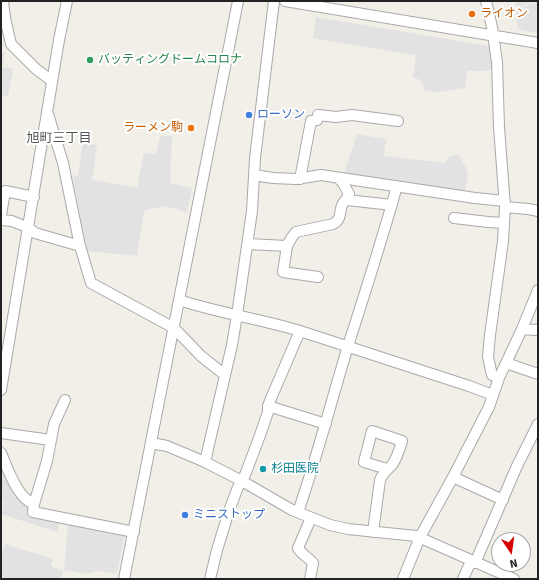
<!DOCTYPE html>
<meta charset="utf-8">
<style>
body{margin:0}
#map{position:relative;width:539px;height:580px;overflow:hidden;background:#f2efe9;font-family:Signika,sans-serif}
canvas{display:block}
.frame{position:absolute;inset:0;border:2px solid #222;pointer-events:none}
.north{position:absolute;left:491px;top:532px;width:40px;height:40px;box-sizing:border-box;background:#fff;border:1px solid #a7a7a7;border-radius:50%;rotate:167deg;font-size:11px;font-weight:700;line-height:16px;text-align:center;color:#222}
.north::after{content:'';display:block;margin:auto;width:14px;height:18px;background:#d40000;clip-path:polygon(50% 0,100% 100%,50% 72%,0 100%)}
</style>
<div id="map">
<canvas width="539" height="580"></canvas>
<div class="frame"></div>
<div class="north">N</div>
</div>
<script>
const ctx = document.querySelector('canvas').getContext('2d');
ctx.lineJoin = 'round';
function fillPath(path, color) { ctx.fillStyle = color; ctx.fill(path, 'evenodd'); }
function strokePath(path, color, width, dash) { ctx.strokeStyle = color; ctx.lineWidth = width; ctx.lineCap = dash ? 'butt' : 'round'; ctx.setLineDash(dash || []); ctx.stroke(path); }
function drawText(font, color, halo, rows, align = 'center') {
  ctx.font = font + ' Signika,"Noto Sans JP",sans-serif'; ctx.lineWidth = 4; ctx.setLineDash([]); ctx.textBaseline = 'middle'; ctx.strokeStyle = halo; ctx.fillStyle = color; for (const [text, x, y, turn = 0] of rows) {
    ctx.save(); ctx.translate(x, y); ctx.rotate((+turn || 0) * Math.PI / 180); ctx.textAlign = isNaN(turn) ? turn : align; if (halo) ctx.strokeText(text, 0, 0); ctx.fillText(text, 0, 0); ctx.restore();
  }
}
fillPath(new Path2D(`
 M515,1H538L517,7Z
 M538,2V33L518,29L515,9Z
 M316,17L489,46L493,69L484,71H467L465,88L439,92L424,90L422,82L418,79L413,78L416,55L313,38Z
 M1,52H5L2,67L13,69L8,96L1,95Z
 M357,134L386,139L384,156L445,163L450,156L459,155L467,170L468,176L465,191L344,173Z
 M160,136H172L170,183L192,188L187,212L164,206L144,211L137,256L86,251L73,176L78,175L83,143L97,145L92,180L137,188L144,153L156,154Z
 M1,461L21,501L28,506V516L59,520L58,532L1,514L4,502L1,501Z
 M68,522L125,532L117,574L98,571L86,574L64,570Z
 M5,544L53,559L51,566L63,571L61,579H1V557Z`), '#e2e2e2');
const minor = new Path2D(`
 M3,1L5,18L11,44L36,69L52,81
 M285,1L538,43
 M486,1L492,27L497,62L499,127L505,207L503,241L490,335L488,357L492,375L499,378
 M48,114L63,163L80,246L91,283L174,328L201,356L225,375
 M254,175L273,178L296,179L321,175L475,198L505,201
 M300,179L311,121L317,120L318,115L336,117L352,115L398,121
 M347,200L392,205
 M505,207L528,209L538,211
 M1,215L5,191L34,197
 M454,218L488,222L504,223
 M1,220L12,221L29,228L35,233L80,246
 M248,244L287,246L292,237L296,232L333,224C342,219 339,213 342,205C344,201 347,199 349,194L343,183L338,178
 M287,246L283,272L318,277
 M179,300C219,313 260,319 300,331L469,386L493,395
 M522,329L535,330L538,329
 M506,363L538,374
 M1,390L59,40L67,1
 M268,406L326,424
 M1,433L51,440
 M151,443L167,446L205,462L242,481L292,510L330,525L348,529L416,536L514,579
 M1,453C8,469 17,498 34,504L33,512L134,532
 M205,462L232,345L237,315L252,211L255,158L274,1
 M453,477L503,500
 M34,504L47,461L54,424L65,400
 M298,512C317,457 331,402 348,346C365,293 382,240 397,186
 M373,532L380,480C383,473 387,470 392,465C397,458 400,448 402,441L372,431L364,462L387,469
 M475,563L517,466L538,424
 M124,579L238,1
 M210,579L217,550L229,511L238,487L245,475L259,438L268,412V406L272,396L300,331
 M310,579L313,563C308,557 302,555 298,548L311,518
 M403,579L420,537L453,477L489,407L499,378L522,329L538,290
 M463,579L471,561`);
strokePath(minor, '#a9a9a9', 12);
strokePath(minor, '#fff', 10);
for (const [x, y, r, color] of [
 [472,14,4,"#e8710a"],
 [90,60,4,"#2e9e5b"],
 [249,115,4,"#3f7fe0"],
 [191,128,4,"#e8710a"],
 [263,469,4,"#0f9aa8"],
 [185,515,4,"#3f7fe0"]
]) { const dot = new Path2D(); dot.arc(x, y, r, 0, 2 * Math.PI); ctx.fillStyle = color; ctx.fill(dot); strokePath(dot, '#fff', 1.5); }
drawText('12px', '#c56008', '#fff', [
 ["ライオン",480,14],
 ["ラーメン駒",183,128,"right"]
], 'left');
drawText('12px', '#27864d', '#fff', [
 ["バッティングドームコロナ",98,60]
], 'left');
drawText('12px', '#366cbe', '#fff', [
 ["ローソン",257,115],
 ["ミニストップ",193,515]
], 'left');
drawText('12px', '#0d838f', '#fff', [
 ["杉田医院",271,469]
], 'left');
drawText('13px', '#555', '#fff', [
 ["旭町三丁目",59,139]
]);
</script>
